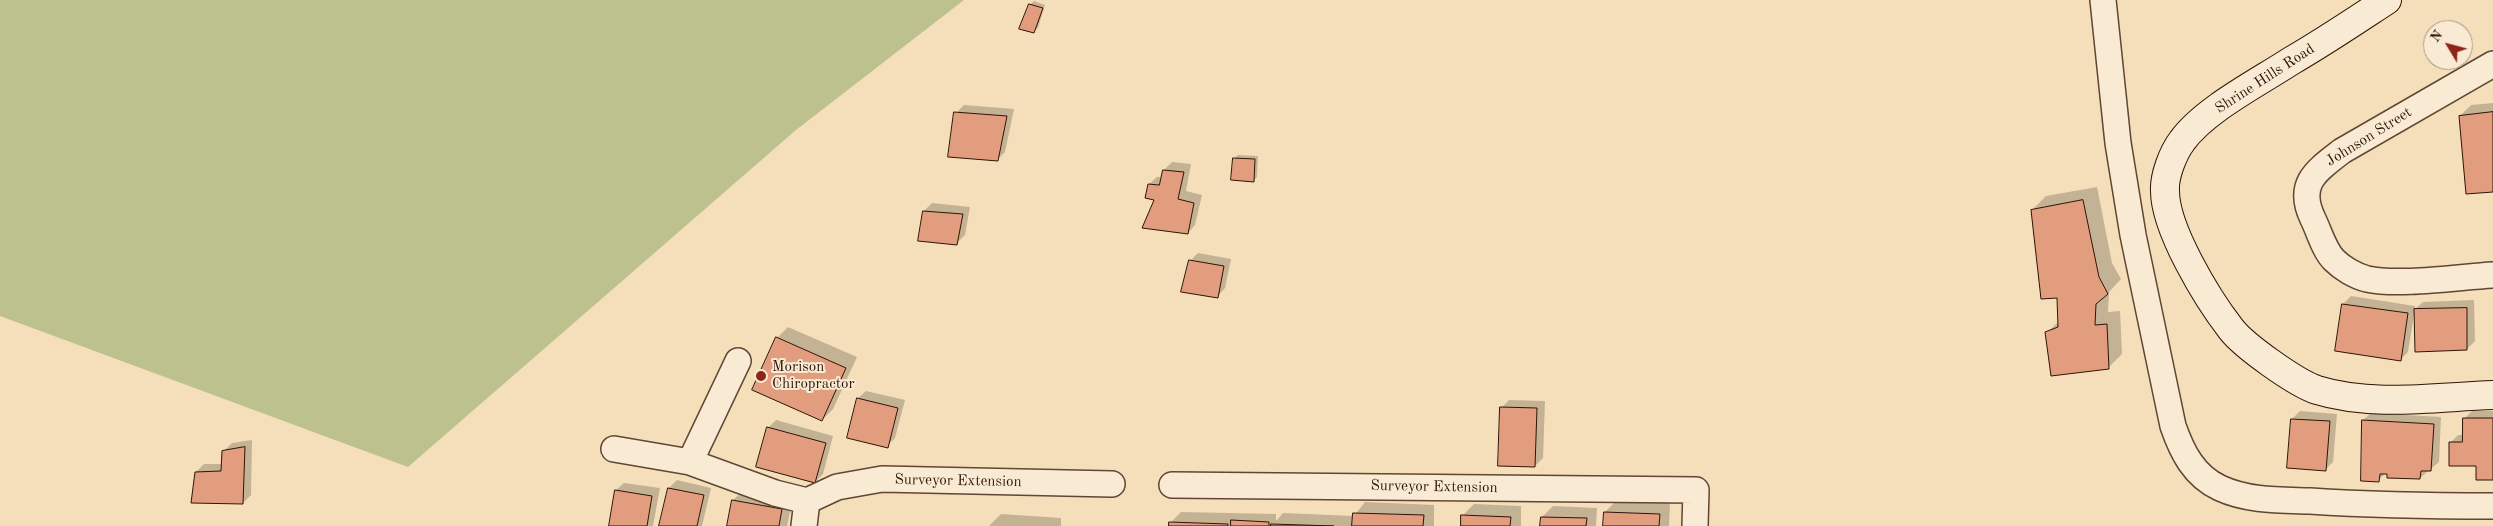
<!DOCTYPE html>
<style>
body{margin:0}
#map{position:relative;width:2493px;height:526px;overflow:hidden;background:#f5dfbb;font-family:"Old Standard TT",serif}
canvas{display:block}
.north{position:absolute;left:2423px;top:20px;width:50px;height:50px;box-sizing:border-box;background:#f8ead3;border:1px solid #a79481;border-radius:50%;rotate:307deg;font-size:14px;font-weight:700;line-height:20px;text-align:center;color:#2e1306}
.north::after{content:'';display:block;margin:auto;width:18px;height:22px;background:#8f2418;clip-path:polygon(50% 0,100% 100%,50% 72%,0 100%)}
</style>
<div id="map">
<canvas width="2493" height="526"></canvas>
<div class="north">N</div>
</div>
<script>
const ctx = document.querySelector('canvas').getContext('2d');
ctx.lineJoin = 'round';
function fillPath(path, color) { ctx.fillStyle = color; ctx.fill(path, 'evenodd'); }
function strokePath(path, color, width, dash) { ctx.strokeStyle = color; ctx.lineWidth = width; ctx.lineCap = dash ? 'butt' : 'round'; ctx.setLineDash(dash || []); ctx.stroke(path); }
function drawText(font, color, halo, rows, align = 'center') {
  ctx.font = font + ' "Old Standard TT",serif'; ctx.lineWidth = 4; ctx.setLineDash([]); ctx.textBaseline = 'middle'; ctx.strokeStyle = halo; ctx.fillStyle = color; for (const [text, x, y, turn = 0] of rows) {
    ctx.save(); ctx.translate(x, y); ctx.rotate((+turn || 0) * Math.PI / 180); ctx.textAlign = isNaN(turn) ? turn : align; if (halo) ctx.strokeText(text, 0, 0); ctx.fillText(text, 0, 0); ctx.restore();
  }
}
fillPath(new Path2D(`
 M0,0H964L796,130L408,467L0,316Z`), '#bdc18e');
fillPath(new Path2D(`
 M1034,1L1045,5L1038,28L1034,31L1030,5Z
 M2493,103V191L2460,116L2471,105Z
 M964,105L1014,109L1005,152L997,160L956,113Z
 M1238,155L1258,156L1257,177L1254,180L1234,159Z
 M1172,162L1191,164L1186,191L1202,195L1195,225L1188,233L1156,200L1149,184L1157,177H1162L1164,170Z
 M2097,187L2112,263L2121,279L2109,292L2108,312L2120,311L2122,354L2108,368L2047,333L2059,321L2058,297L2032,210L2046,196Z
 M932,203L970,207L965,235L957,243L924,211Z
 M1198,253L1231,259L1225,288L1218,296L1190,261Z
 M2351,296L2415,306L2414,310L2423,302L2474,300L2475,341L2467,349L2414,315L2408,352L2400,360L2343,304Z
 M788,327L857,357L833,409L822,420L777,338Z
 M866,391L905,400L895,438L887,446L858,398Z
 M1509,400L1545,401L1543,458L1535,466L1501,408Z
 M2300,411L2337,414L2333,462L2325,470L2292,419Z
 M2472,411H2493V479L2450,443L2458,435H2464V419Z
 M2371,413L2441,417L2439,462L2420,478L2386,473L2378,480L2363,420Z
 M776,420L833,436L823,474L815,482L768,428Z
 M252,440L251,495L243,503L196,472L204,464H223L224,451L232,443Z
 M677,480L711,488L702,526H661L669,488Z
 M624,483L660,488L653,526H610L616,490Z
 M745,489L793,498L787,526H728L733,500Z
 M1616,501L1670,503L1669,526H1604L1605,512Z
 M1365,502L1434,505V526H1170V523L1181,512L1276,514V521L1283,513L1354,516Z
 M1474,504L1521,506V526H1462V516Z
 M1553,506L1597,508L1596,526H1541L1542,517Z
 M1001,514L1061,518V526H989Z`), '#0003');
const building = new Path2D(`
 M1029,4L1043,8L1034,33L1019,29Z
 M954,112L1007,116L998,161L948,157Z
 M2493,112V192L2466,194L2459,116Z
 M1233,158L1255,159L1254,182L1231,180Z
 M1163,170L1184,172L1178,199L1194,203L1188,234L1142,228L1154,200L1145,198L1148,184L1159,185Z
 M2083,200L2099,277L2108,294L2096,304L2095,325L2107,324L2109,369L2051,376L2045,332L2058,327L2057,298L2041,299L2031,210Z
 M923,211L963,214L957,245L918,241Z
 M1189,260L1224,266L1218,298L1181,292Z
 M2342,304L2408,313L2401,361L2335,351Z
 M2467,308V350L2415,352L2414,309Z
 M776,337L846,368L822,421L752,390Z
 M857,398L898,408L888,448L847,438Z
 M1500,407L1537,408L1535,467L1498,466Z
 M2463,418H2493V480H2476V466H2449V442H2462Z
 M2291,419L2330,421L2326,471L2287,468Z
 M2362,420L2434,424L2431,471H2421L2420,479L2387,478V474H2380L2379,482L2361,481Z
 M767,427L826,443L815,483L756,467Z
 M245,447L243,504L191,503L195,472L221,471L222,451Z
 M668,488L704,495L697,526H659Z
 M615,490L652,496L647,526H609Z
 M732,500L782,509L779,526H727Z
 M1604,512L1660,514L1659,526H1603Z
 M1353,513L1424,515L1423,526H1352Z
 M1461,515L1511,517L1510,526H1461Z
 M1541,517L1587,518L1586,526H1540Z
 M1231,520L1269,522V526H1231Z
 M1169,522L1228,524V526H1169Z
 M1271,524L1334,526H1271Z`);
fillPath(building, '#e29d7f');
strokePath(building, '#2e1306', 1);
const street = new Path2D(`
 M2103,0L2118,143L2133,235L2173,426C2182,452 2194,476 2220,488C2248,501 2280,500 2310,501C2371,505 2432,506 2493,506
 M2493,64L2342,151C2316,171 2296,184 2313,219C2319,231 2324,250 2334,260C2342,268 2355,276 2367,279C2399,286 2458,277 2493,275
 M614,449L690,462L775,493L807,501
 M690,462L738,361
 M1172,485L1696,490L1695,526
 M807,501L837,487L882,479L1112,484
 M804,526L807,501`);
const secondary = new Path2D(`
 M2387,0C2355,21 2324,42 2291,61C2259,82 2204,110 2182,141C2173,153 2164,176 2165,191C2165,229 2207,298 2231,329C2244,346 2296,383 2317,390C2372,407 2435,397 2493,395`);
strokePath(street, '#604633', 28);
strokePath(secondary, '#2e1306', 30);
strokePath(street, '#f8ead3', 25);
strokePath(secondary, '#f8ead3', 28);
for (const [x, y, r, color] of [
 [761,376,6,"#8f2418"]
]) { const dot = new Path2D(); dot.arc(x, y, r, 0, 2 * Math.PI); ctx.fillStyle = color; ctx.fill(dot); strokePath(dot, '#f8ead3', 2); }
drawText('15px', '#2e1306', '#f8ead3', [
 ["Shrine Hills Road",2265,79,-33],
 ["Johnson Street",2369,137,-32],
 ["Surveyor Extension",958,481,1],
 ["Surveyor Extension",1434,487,1]
]);
drawText('15px', '#2e1306', '#f8ead3', [
 ["Morison",772,367],
 ["Chiropractor",772,384]
], 'left');
</script>
